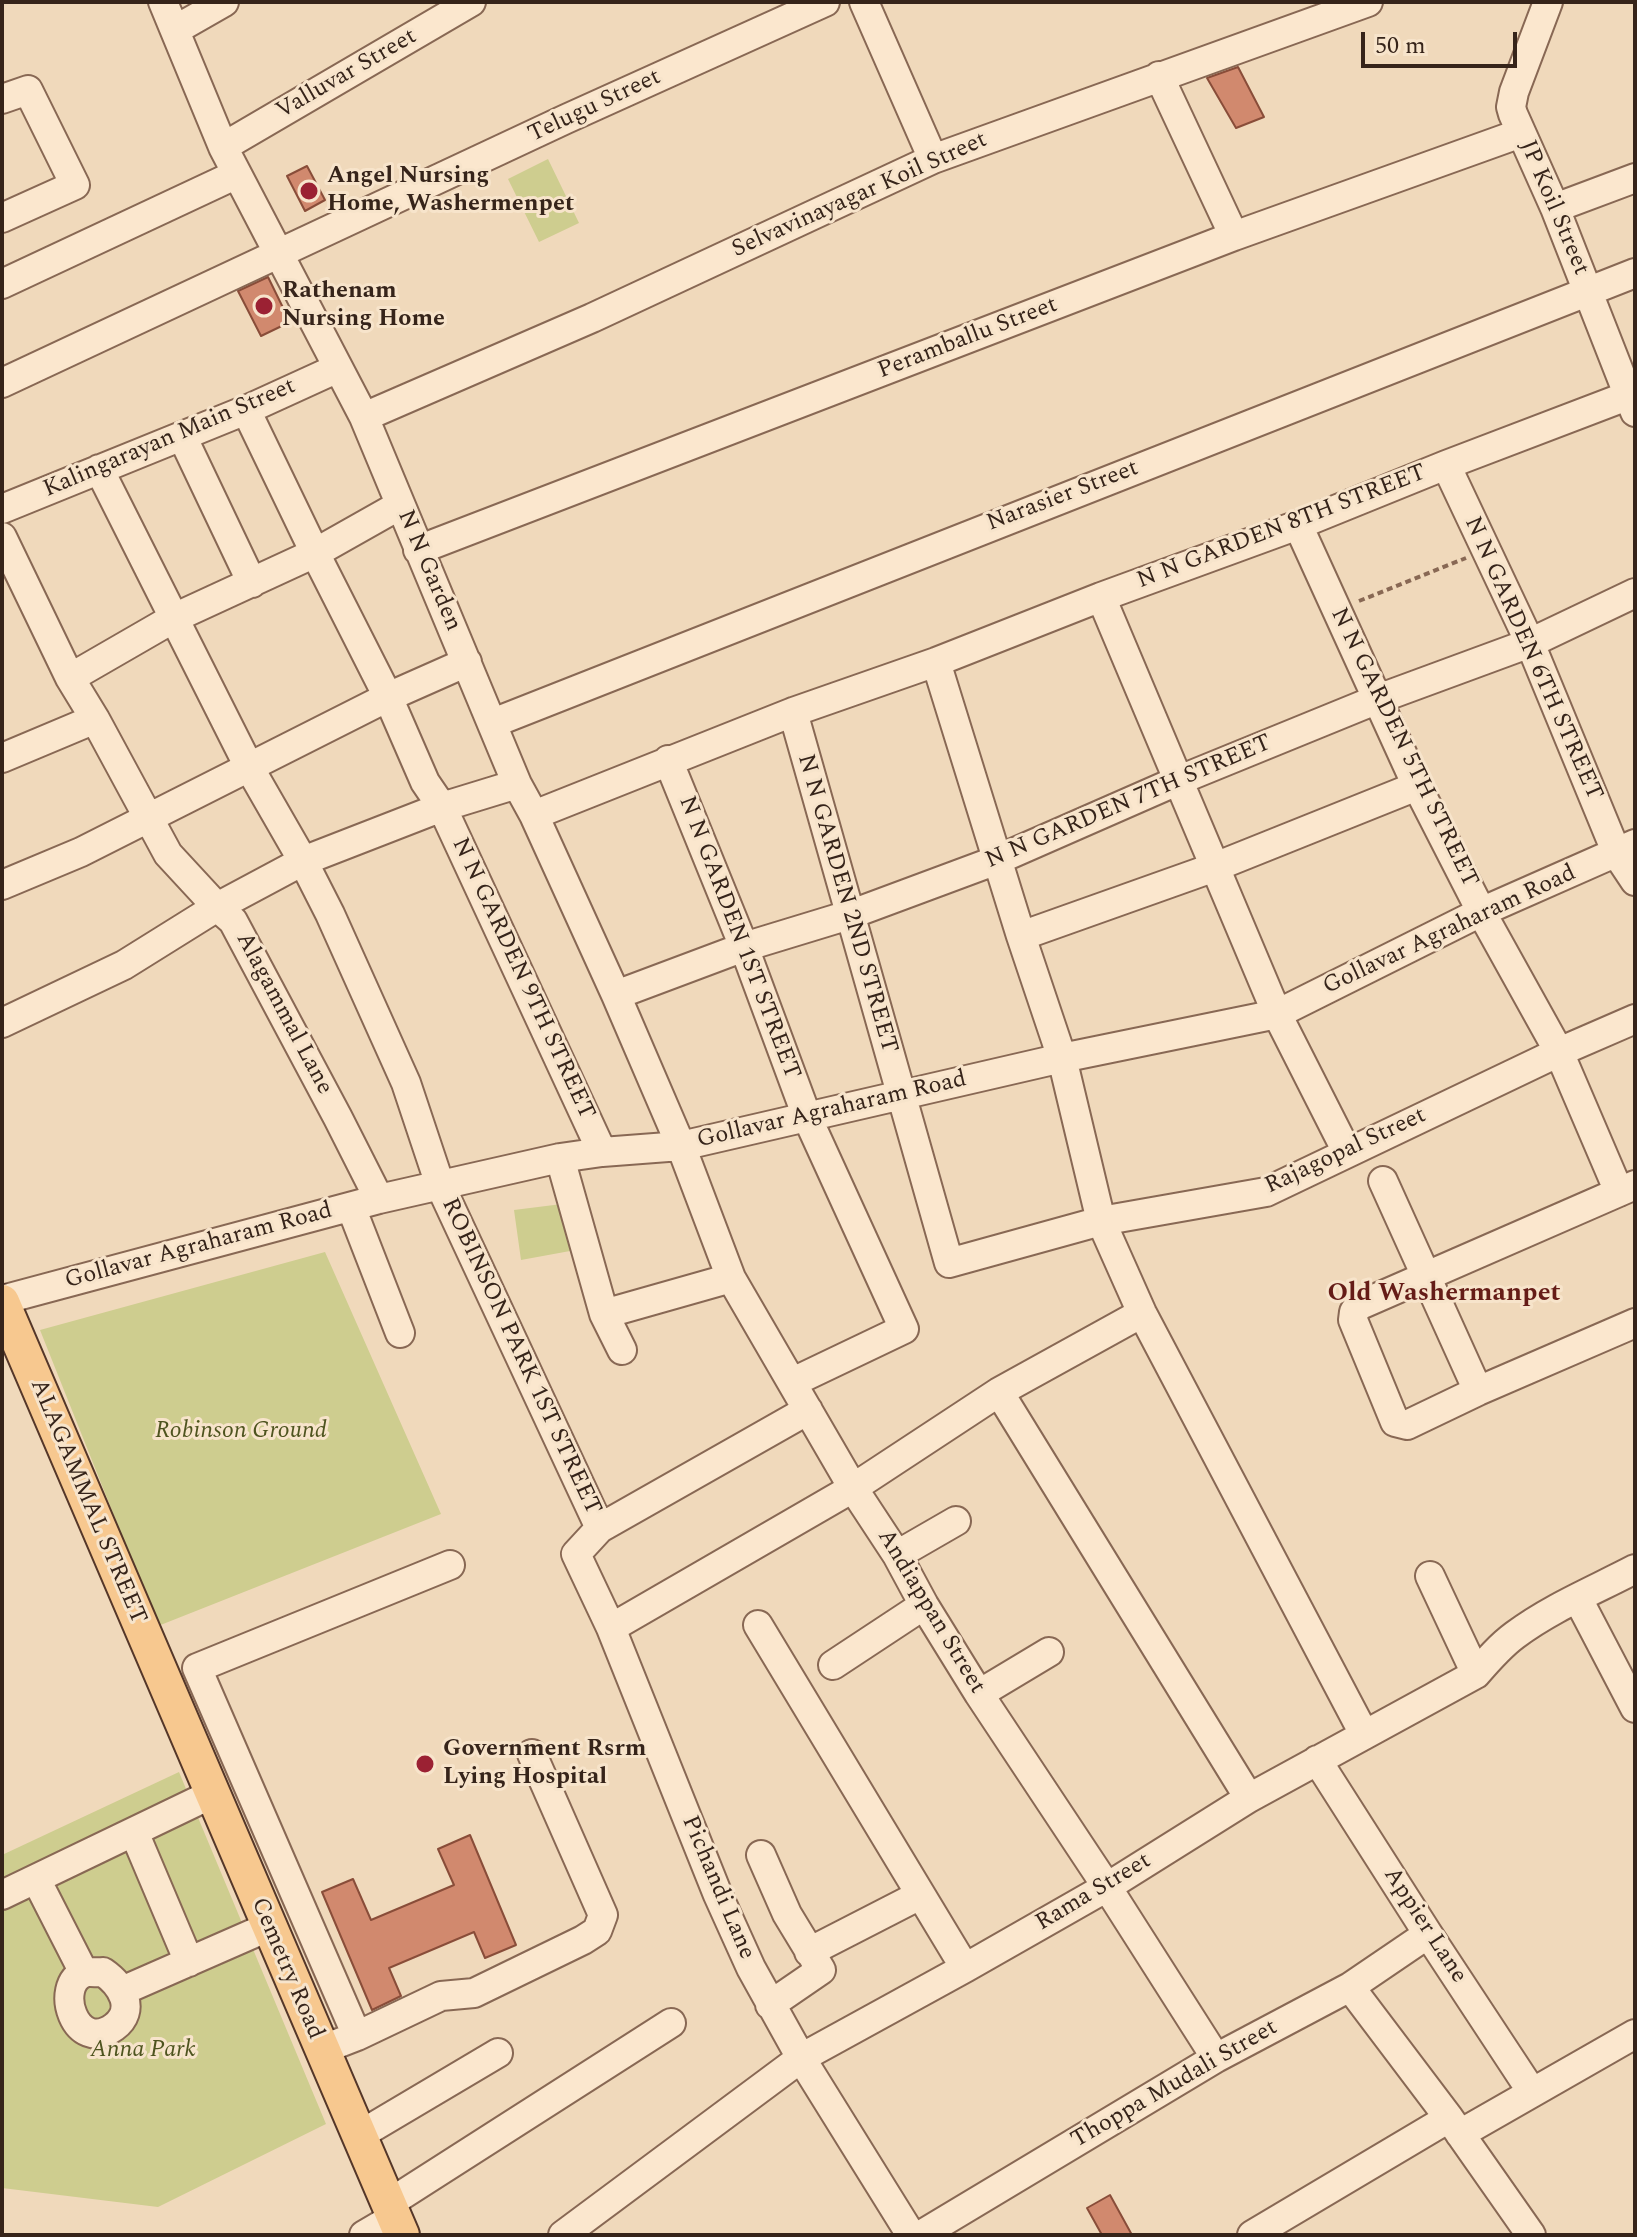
<!DOCTYPE html>
<style>
body{margin:0}
#map{position:relative;width:1637px;height:2237px;overflow:hidden;background:#f0d9bb;font-family:Spectral,serif}
canvas{display:block}
.frame{position:absolute;inset:0;border:4px solid #36241a;pointer-events:none}
.scale{position:absolute;left:1361px;top:32px;width:156px;height:36px;box-sizing:border-box;border:4px solid #36241a;border-top:0;padding-left:10px;font-size:24px;line-height:28px;white-space:nowrap;color:#36241a;-webkit-text-stroke:6px #f7e4cb;paint-order:stroke}
</style>
<div id="map">
<canvas width="1637" height="2237"></canvas>
<div class="frame"></div>
<div class="scale">50 m</div>
</div>
<script>
const ctx = document.querySelector('canvas').getContext('2d');
ctx.lineJoin = 'round';
function fillPath(path, color) { ctx.fillStyle = color; ctx.fill(path, 'evenodd'); }
function strokePath(path, color, width, dash) { ctx.strokeStyle = color; ctx.lineWidth = width; ctx.lineCap = dash ? 'butt' : 'round'; ctx.setLineDash(dash || []); ctx.stroke(path); }
function drawText(font, color, halo, rows, align = 'center') {
  ctx.font = font + ' Spectral,serif'; ctx.lineWidth = 6; ctx.setLineDash([]); ctx.textBaseline = 'middle'; ctx.strokeStyle = halo; ctx.fillStyle = color; for (const [text, x, y, turn = 0] of rows) {
    ctx.save(); ctx.translate(x, y); ctx.rotate((+turn || 0) * Math.PI / 180); ctx.textAlign = isNaN(turn) ? turn : align; if (halo) ctx.strokeText(text, 0, 0); ctx.fillText(text, 0, 0); ctx.restore();
  }
}
fillPath(new Path2D(`
 M548,159L579,223L539,242L508,179Z
 M562,1204L570,1251L521,1260L514,1210Z
 M325,1252L441,1514L158,1626L40,1330Z
 M179,1772L326,2124L158,2207L2,2188V1855Z`), '#cecd8f');
const building = new Path2D(`
 M1238,67L1264,117L1236,128L1207,78Z
 M307,166L325,200L305,211L287,176Z
 M268,277L290,322L261,336L238,291Z
 M470,1835L516,1945L485,1958L474,1932L389,1968L401,1996L372,2010L322,1892L353,1879L371,1920L454,1885L438,1849Z
 M1110,2195L1132,2235H1102L1087,2208Z`);
fillPath(building, '#d1896e');
strokePath(building, '#894d39', 2);
const minor = new Path2D(`
 M163,2L223,147L364,417L517,784L534,815L616,995L681,1146L731,1278L853,1488L897,1555L924,1605L979,1694L1107,1887L1216,2058
 M864,2L933,159
 M1548,2L1514,92L1511,107L1513,114L1555,208L1635,412
 M175,30L224,2
 M1159,76L1234,236
 M2,99L28,90L75,185L2,218
 M223,147L471,2
 M1555,208L1635,178
 M2,284L237,174
 M2,383L566,119L825,2
 M246,410L315,553L388,697L425,782L442,807L602,1152
 M364,417L592,318L933,159L1368,2
 M182,436L252,583
 M1446,465L1530,643L1617,854L1635,881
 M99,469L249,767L303,861L330,914L406,1083L440,1185L600,1528
 M2,509L246,410L338,368
 M1298,525L1417,786L1484,917L1559,1052L1619,1192
 M2,537L70,678L95,719L168,854L217,907L233,921L338,1118L379,1199
 M418,550L1234,236L1521,133
 M1101,597L1277,1014L1347,1152
 M936,662L1021,936L1062,1058L1101,1221L1142,1313L1364,1734
 M70,678L174,618L315,553L400,505
 M793,712L949,1263L1101,1221L1266,1192L1559,1052L1635,1019
 M493,723L1635,273
 M2,758L95,719
 M668,760L744,947L807,1117L904,1329L793,1382
 M534,815L793,712L936,662L1101,597L1298,525L1446,465L1627,396
 M2,885L81,852L388,697L467,662
 M1021,936L1215,867L1417,786
 M616,995L744,947L849,915L997,860L1177,781L1378,699L1530,643L1635,593
 M2,1023L124,965L217,907L303,861L442,807L517,784
 M560,1158L604,1314L622,1350
 M1383,1181L1478,1391
 M1635,1185L1358,1306L1354,1312L1353,1320L1395,1422L1407,1425L1478,1391L1635,1323
 M351,1207L400,1333
 M2,1300L379,1199L560,1158L602,1152L681,1146L1062,1058L1277,1014L1481,912L1635,844
 M604,1314L731,1278
 M999,1392L1249,1798
 M808,1410L600,1528L576,1554L611,1628L718,1895L751,1968L801,2058L911,2235
 M897,1555L956,1521
 M1430,1576L1476,1674
 M1578,1599L1635,1708
 M758,1625L965,1968
 M611,1628L853,1488L999,1392L1142,1313
 M833,1665L924,1605
 M979,1694L1049,1652
 M1317,1760L1428,1934L1532,2092
 M134,1832L189,1962
 M761,1855L787,1914L821,1970L770,2005
 M36,1879L84,1973
 M2,1895L212,1794
 M809,1952L920,1895
 M103,1972C122,1985 137,2010 114,2027C75,2055 53,1985 84,1973C89,1971 98,1973 103,1972Z
 M1350,1987L1449,2118L1531,2235
 M122,1991L268,1927
 M357,2036L441,1996L474,1993L583,1940L597,1931L603,1915L532,1754
 M321,2050L357,2036L197,1668L450,1565
 M1460,2134L1635,2034
 M358,2136L498,2053
 M388,2204L671,2023
 M364,2235L393,2218
 M563,2235L801,2058L965,1968L1107,1887L1249,1798L1476,1674C1488,1660 1500,1646 1515,1635C1551,1608 1595,1590 1635,1569
 M921,2235L1216,2058L1350,1987L1428,1934
 M1252,2235L1449,2118`);
const major = new Path2D(`
 M2,1302L402,2235`);
strokePath(minor, '#886854', 32);
strokePath(major, '#553729', 38);
strokePath(new Path2D(`
 M1359,601L1466,558`), '#886854', 4, [6, 4]);
strokePath(minor, '#fbe7ce', 28);
strokePath(major, '#f7c88f', 34);
for (const [x, y, r, color] of [
 [309,191,10,"#9b2133"],
 [264,306,10,"#9b2133"],
 [425,1764,10,"#9b2133"]
]) { const dot = new Path2D(); dot.arc(x, y, r, 0, 2 * Math.PI); ctx.fillStyle = color; ctx.fill(dot); strokePath(dot, '#f7e4cb', 3); }
drawText('24px', '#36241a', '#f7e4cb', [
 ["Valluvar Street",347,75,-30],
 ["Telugu Street",595,107,-25],
 ["Selvavinayagar Koil Street",860,196,-24],
 ["JP Koil Street",1553,208,67],
 ["Peramballu Street",968,339,-21],
 ["Kalingarayan Main Street",170,439,-23],
 ["Narasier Street",1063,497,-21],
 ["N N GARDEN 8TH STREET",1282,528,-21],
 ["N N Garden",428,571,67],
 ["N N GARDEN 6TH STREET",1532,659,66],
 ["N N GARDEN 5TH STREET",1403,748,64],
 ["N N GARDEN 7TH STREET",1129,803,-23],
 ["N N GARDEN 2ND STREET",846,904,74],
 ["Gollavar Agraharam Road",1450,931,-25],
 ["N N GARDEN 1ST STREET",738,938,69],
 ["N N GARDEN 9TH STREET",522,979,65],
 ["Alagammal Lane",283,1014,62],
 ["Gollavar Agraharam Road",832,1111,-13],
 ["Rajagopal Street",1346,1152,-25],
 ["Gollavar Agraharam Road",199,1247,-15],
 ["ROBINSON PARK 1ST STREET",520,1357,65],
 ["ALAGAMMAL STREET",87,1502,67],
 ["Andiappan Street",930,1612,59],
 ["Pichandi Lane",717,1888,67],
 ["Rama Street",1094,1893,-31],
 ["Appier Lane",1424,1926,57],
 ["Cemetry Road",286,1969,67],
 ["Thoppa Mudali Street",1175,2085,-30]
]);
drawText('bold 24px', '#36241a', '#f7e4cb', [
 ["Angel Nursing",327,177],
 ["Home, Washermenpet",327,205],
 ["Rathenam",282,292],
 ["Nursing Home",282,320],
 ["Government Rsrm",443,1750],
 ["Lying Hospital",443,1778]
], 'left');
drawText('italic 24px', '#4e541f', '#f7e4cb', [
 ["Robinson Ground",241,1432],
 ["Anna Park",143,2051]
]);
drawText('bold 26px', '#651c17', '#f7e4cb', [
 ["Old Washermanpet",1444,1295]
]);
</script>
